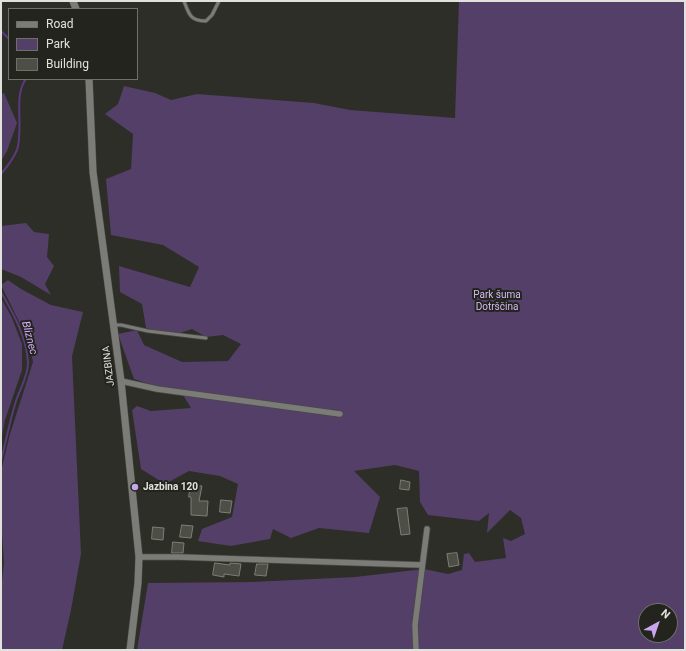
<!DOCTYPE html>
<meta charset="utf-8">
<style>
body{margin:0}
#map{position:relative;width:686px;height:651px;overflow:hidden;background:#2d2e27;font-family:Roboto,sans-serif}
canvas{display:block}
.frame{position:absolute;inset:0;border:2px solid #e1e2dd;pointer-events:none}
.legend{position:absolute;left:8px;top:8px;width:130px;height:72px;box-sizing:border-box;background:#23241d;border:1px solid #6f706a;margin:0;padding:5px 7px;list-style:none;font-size:12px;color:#e1e2dd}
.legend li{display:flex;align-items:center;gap:8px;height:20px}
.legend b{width:20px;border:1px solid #6f706a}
.north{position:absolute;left:638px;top:603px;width:40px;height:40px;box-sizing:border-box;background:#23241d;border:1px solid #6f706a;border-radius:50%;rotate:40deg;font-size:11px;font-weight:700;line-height:16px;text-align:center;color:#e1e2dd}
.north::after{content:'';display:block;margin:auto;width:14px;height:18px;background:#c8a5ee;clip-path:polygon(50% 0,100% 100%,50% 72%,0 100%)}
</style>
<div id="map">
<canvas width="686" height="651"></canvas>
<div class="frame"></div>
<ul class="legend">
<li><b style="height:5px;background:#7b7c78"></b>Road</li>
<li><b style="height:11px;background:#533f67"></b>Park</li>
<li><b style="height:11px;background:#4d4e46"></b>Building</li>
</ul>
<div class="north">N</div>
</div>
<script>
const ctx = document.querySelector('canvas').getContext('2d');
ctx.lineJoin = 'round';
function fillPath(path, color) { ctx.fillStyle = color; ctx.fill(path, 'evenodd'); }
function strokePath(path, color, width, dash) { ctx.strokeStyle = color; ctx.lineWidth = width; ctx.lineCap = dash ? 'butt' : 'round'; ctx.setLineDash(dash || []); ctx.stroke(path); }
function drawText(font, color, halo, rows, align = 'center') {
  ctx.font = font + ' Roboto,sans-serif'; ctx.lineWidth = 4; ctx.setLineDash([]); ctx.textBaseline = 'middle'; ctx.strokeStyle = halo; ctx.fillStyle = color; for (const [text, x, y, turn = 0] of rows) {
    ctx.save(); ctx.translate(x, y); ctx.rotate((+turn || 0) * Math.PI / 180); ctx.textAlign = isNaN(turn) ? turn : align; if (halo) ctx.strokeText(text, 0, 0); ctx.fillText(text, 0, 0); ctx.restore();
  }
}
fillPath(new Path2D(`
 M459,1H685V650H137L148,583L252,582L355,577L424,569L448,574L462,570L464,554L469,553L475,562L506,558L503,538L511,541L525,534L521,518L510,510L487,533L489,513L479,521L428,515L420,502L419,471L395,465L354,471L380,497L369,533L319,528L291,538L273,529L270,539L231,546L198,541L202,529L232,517L238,484L220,476L189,471L165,484L141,469L132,410L137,406L151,411L191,408L183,395L134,379L118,334L137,330L144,345L182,362L228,361L241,344L223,335L206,337L192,329L171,336L146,328L142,304L120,292L119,266L190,287L199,267L163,245L111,235L106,179L131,169L133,134L105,114L118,104L124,86L155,93L171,100L197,94L314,103L350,110L455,118ZM646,611H670V635H646Z
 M4,93L17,123L7,151L1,161V94Z
 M26,223L34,232L49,234L47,257L54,266L45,284L51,295L21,277L1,269V226Z
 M8,280L21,289L51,305L83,312L72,356L81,554L71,610L62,650H1V589L4,563L1,517L2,467L10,434L33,362L28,340L1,285Z
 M1,298L12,318L22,344V370L5,420L1,441Z`), '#533f67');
strokePath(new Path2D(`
 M1,31L9,39
 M1,174C7,167 13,159 17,150C24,129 13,95 26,79
 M1,292C13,313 27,337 28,363C28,376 20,389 16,401C10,420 6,441 1,461`), '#5b397a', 2);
const building = new Path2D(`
 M401,480L410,482L409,490L400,489Z
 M191,485L202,486L199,501H208L207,516L191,515V497H189Z
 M221,500L232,501L230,513L220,512Z
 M407,508L410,534L401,535L397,509Z
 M182,525L193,526L191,538L180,537Z
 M153,527L164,528L163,540L152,539Z
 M173,542L184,543L183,553H172Z
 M457,553L459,565L449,567L447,554Z
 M215,563L230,565V563L241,564L239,576L224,574V577L213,575Z
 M257,564H268L266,576L255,575Z`);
fillPath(building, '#4d4e46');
strokePath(building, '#7d7f76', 1);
const service = new Path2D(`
 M184,1C189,14 190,21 206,21L212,15L219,1
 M114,325H121L148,331L206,338`);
const minor = new Path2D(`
 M121,381L157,389L340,414
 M139,557H178L422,565
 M416,650L415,625L427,529`);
const tertiary = new Path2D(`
 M73,1L76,9
 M89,79L93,172L121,381L139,557L138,583L130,650`);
strokePath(service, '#4a4b44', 4.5);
strokePath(minor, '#4a4b44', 7);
strokePath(tertiary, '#4a4b44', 8);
strokePath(service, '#7b7c78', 3);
strokePath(minor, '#7b7c78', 5.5);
strokePath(tertiary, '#7b7c78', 7);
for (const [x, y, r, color] of [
 [135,487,4,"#c8a5ee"]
]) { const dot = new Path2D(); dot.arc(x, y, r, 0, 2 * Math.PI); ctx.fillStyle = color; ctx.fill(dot); strokePath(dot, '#23241d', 1.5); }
drawText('10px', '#d5baf3', '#23241d', [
 ["Park šuma",497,295],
 ["Dotrščina",497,307]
]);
drawText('10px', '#e1e2dd', '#23241d', [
 ["JAZBINA",109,366,-97]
]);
drawText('bold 10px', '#e1e2dd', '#23241d', [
 ["Jazbina 120",143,487]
], 'left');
drawText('italic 11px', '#d2adf9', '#23241d', [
 ["Bliznec",29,338,75]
]);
</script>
